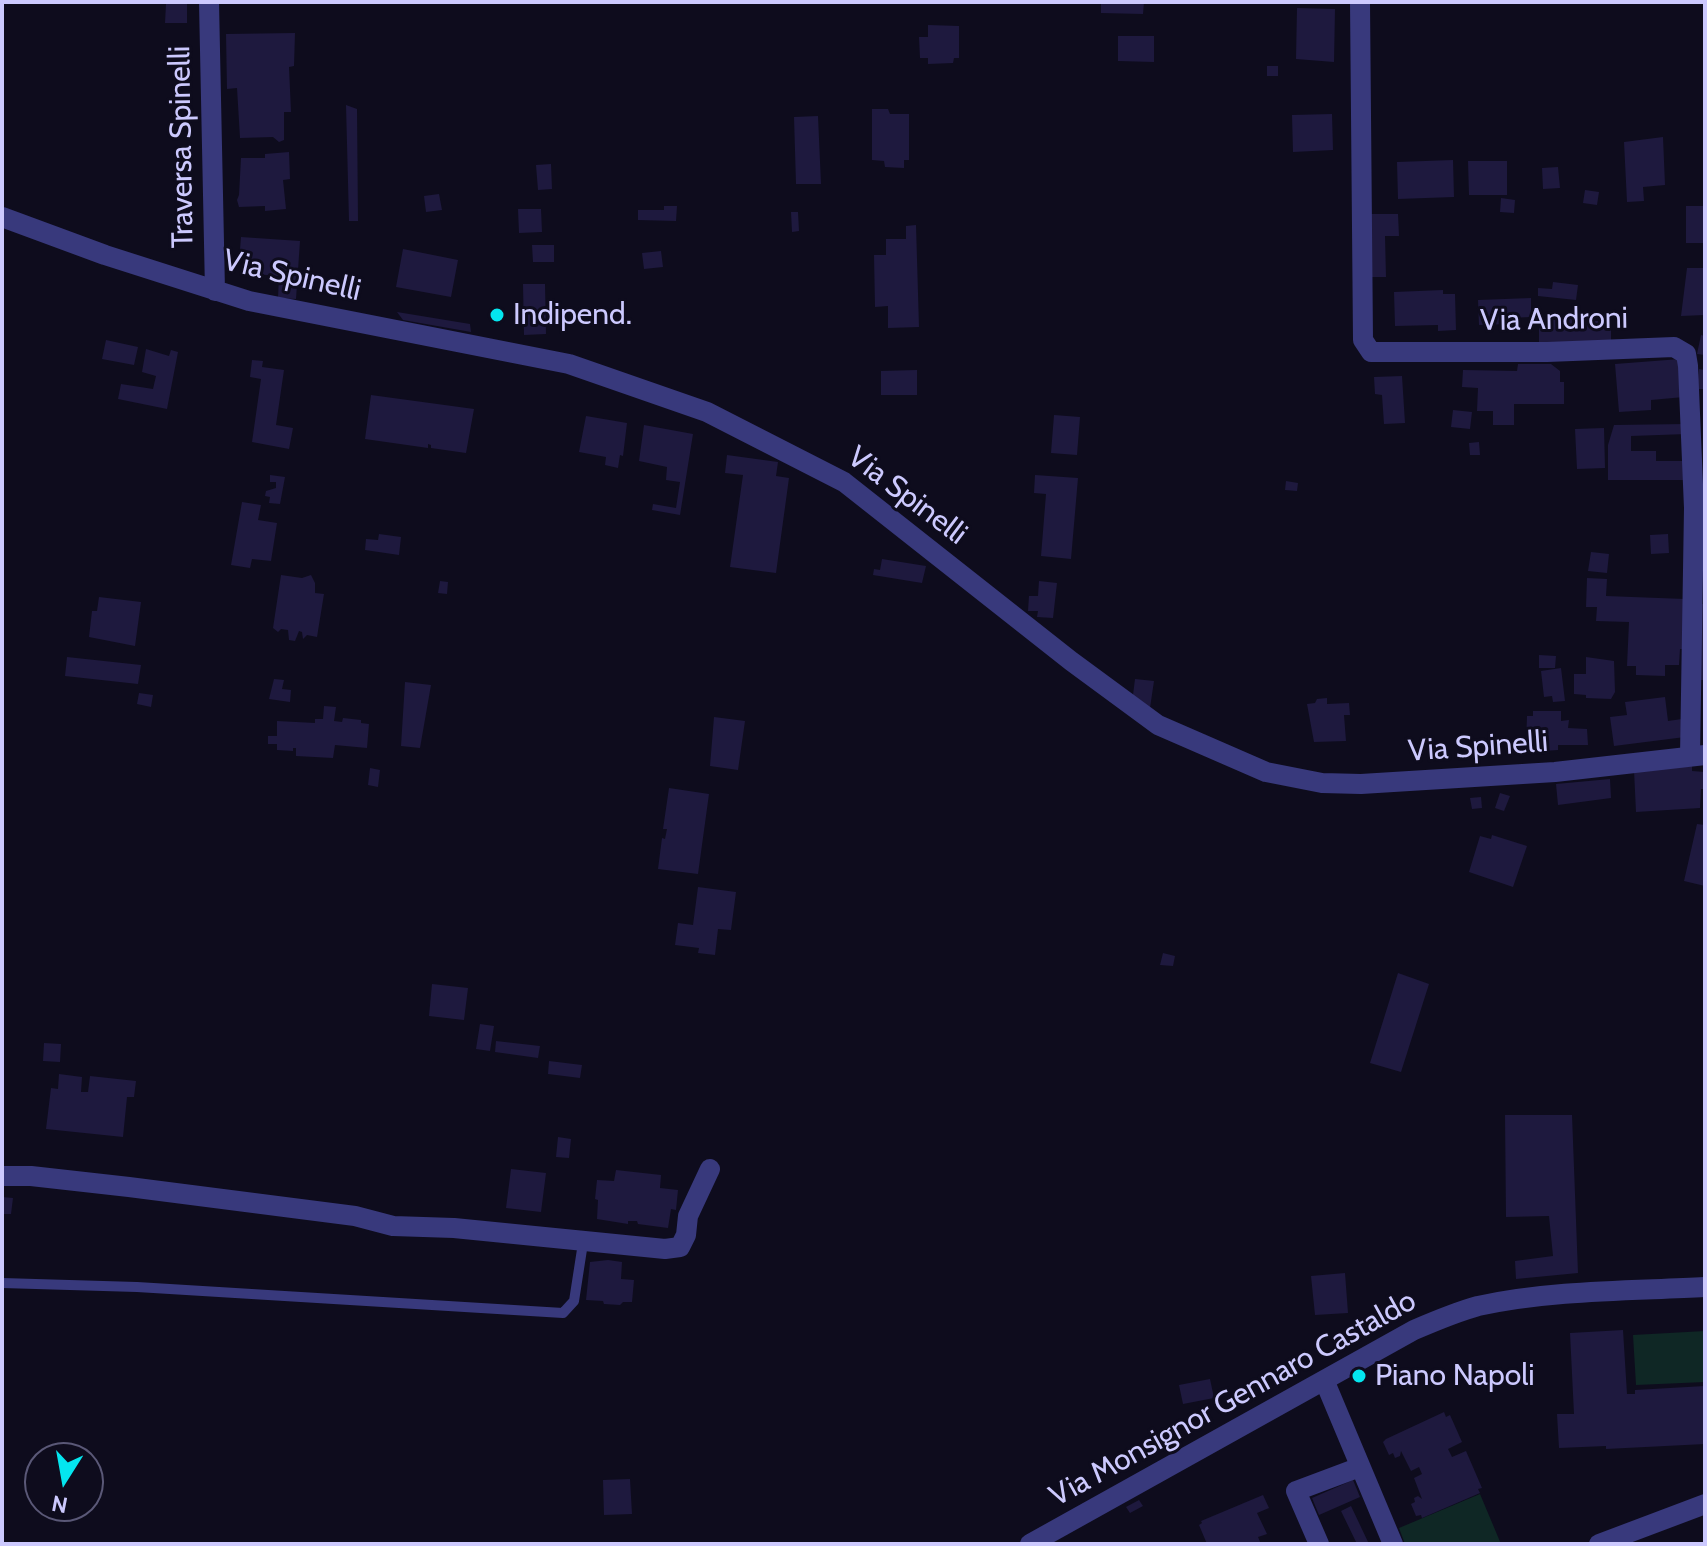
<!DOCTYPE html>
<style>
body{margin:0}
#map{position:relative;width:1707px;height:1546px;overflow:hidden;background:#0e0c1d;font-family:Cabin,sans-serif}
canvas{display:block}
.frame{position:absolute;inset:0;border:4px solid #ccc9fe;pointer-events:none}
.north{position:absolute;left:24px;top:1442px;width:80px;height:80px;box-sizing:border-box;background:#0e0c1d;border:2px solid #5a5877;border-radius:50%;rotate:191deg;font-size:22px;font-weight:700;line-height:32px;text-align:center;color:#ccc9fe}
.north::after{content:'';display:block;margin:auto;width:28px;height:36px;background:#04e6ef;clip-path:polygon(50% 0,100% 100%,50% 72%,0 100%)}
</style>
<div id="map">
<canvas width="1707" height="1546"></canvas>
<div class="frame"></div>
<div class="north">N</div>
</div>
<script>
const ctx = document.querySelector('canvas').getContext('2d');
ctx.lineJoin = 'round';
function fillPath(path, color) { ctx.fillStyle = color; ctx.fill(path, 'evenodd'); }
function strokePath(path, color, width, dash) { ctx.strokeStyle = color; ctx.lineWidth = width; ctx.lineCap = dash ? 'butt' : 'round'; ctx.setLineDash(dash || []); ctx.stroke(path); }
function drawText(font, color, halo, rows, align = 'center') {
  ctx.font = font + ' Cabin,sans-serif'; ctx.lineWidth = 6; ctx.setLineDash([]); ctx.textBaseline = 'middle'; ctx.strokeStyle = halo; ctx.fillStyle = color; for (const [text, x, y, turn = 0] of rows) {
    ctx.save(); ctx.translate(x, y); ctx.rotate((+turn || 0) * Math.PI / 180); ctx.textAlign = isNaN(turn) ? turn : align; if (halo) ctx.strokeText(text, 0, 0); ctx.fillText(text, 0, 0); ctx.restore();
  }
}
fillPath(new Path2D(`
 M1705,1331V1382L1636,1385L1633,1335Z
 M1480,1494L1501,1544H1405L1399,1528Z`), '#0f2725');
fillPath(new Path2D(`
 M1101,2H1144L1143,14L1101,13Z
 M166,4H187V23H165Z
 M1297,8L1335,9L1334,62L1296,59Z
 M928,25L959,26V58H954L953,63L928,64V58H920L919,37H928Z
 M295,33L294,66L289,67L291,112H284V140L279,142L273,137L240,138L237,88L227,89L226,34Z
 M1118,36H1154V62L1118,61Z
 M1267,66H1278V76H1267Z
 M346,105L357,109L358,221H349Z
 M872,109H888L890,114H909V160H904V168L885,167L884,161L872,160Z
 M1332,114L1333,150L1293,152L1292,115Z
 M818,116L821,184H796L794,117Z
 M1663,137L1665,185L1643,187L1644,201L1627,202L1624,142Z
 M289,152L290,179L283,180L286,209L265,211V206L239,207L237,200L239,195L241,158H265V154Z
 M1453,160L1454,197L1398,199L1397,162Z
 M1468,161H1507V195H1469Z
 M551,164L552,189L538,190L536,165Z
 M1558,167L1560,188L1543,189L1542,168Z
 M1585,190L1599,192L1597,205L1583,203Z
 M439,194L442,210L426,212L424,196Z
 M1501,198L1515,200L1514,213L1500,212Z
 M664,206H677L676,221L638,220V210H664Z
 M1686,206H1705V243H1686Z
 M518,209H541L542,232L519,233Z
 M791,212H798L799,231L792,232Z
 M1370,214H1398L1399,236H1385L1386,277H1371Z
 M916,225L919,327L888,328V306L875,307L874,255H886V239H906V226Z
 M241,237L300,241L296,299L278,298L279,276L243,273L244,250H240Z
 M532,245H554V262H533Z
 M403,249L458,260L451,297L396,287Z
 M661,251L663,267L644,269L642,253Z
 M1687,268H1705V315L1681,316Z
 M1553,282L1578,285L1576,300L1538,296V288L1552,289Z
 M523,284H545L546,334L524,335Z
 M1443,290V294H1455L1456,330L1438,331V325L1395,326L1394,292Z
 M1531,298V317L1509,318V324L1479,325L1478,300Z
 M397,312L470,324L471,332L403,320Z
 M1560,316H1574V321H1611V342H1539V320H1560Z
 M1701,335L1705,336V355L1697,354Z
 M106,340L138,347L134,365L102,359Z
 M146,349L169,356L171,350L178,352L167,409L118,399L121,384L153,389L156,376L142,372Z
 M1680,359L1684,397L1651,400V410L1619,412L1615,364Z
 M252,360L263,361L262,367L284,370L276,425L293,428L289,449L252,442L261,379L250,377Z
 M1518,364H1551L1560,371V382H1564V404H1514V425H1493V411H1477L1478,388L1462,387L1463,370L1517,371Z
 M1699,369L1705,370V389H1697Z
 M917,370V395H881V371Z
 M1402,376L1405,423L1384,424L1382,395L1375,394L1374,377Z
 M371,395L474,409L466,453L431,448V445L428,444V448L365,439Z
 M1453,410L1472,412L1470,429L1451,427Z
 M1054,415L1080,417L1077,455L1051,453Z
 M586,416L627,423L623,456L620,455L618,468L605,465L606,457L579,452Z
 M1686,424L1687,434L1631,436V451H1656V461H1688V480H1608V445L1614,425Z
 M644,425L693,434L680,515L652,510L653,504L676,508L680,482L666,480L667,467L639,461Z
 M1604,428L1605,468L1577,469L1575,429Z
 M1479,442L1480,455H1470L1469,443Z
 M727,455L778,462L776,476L789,478L776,573L730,567L743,475L725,473Z
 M270,475L285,477L280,504L269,503L270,497L265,496L266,491L276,488V482H270Z
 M1035,475L1078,478L1071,559L1041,556L1046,494L1034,493Z
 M1286,481L1298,483L1297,491L1285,490Z
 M242,502L261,505L258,520L277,523L271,561L252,559L250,568L231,565Z
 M379,534L401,537L399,555L365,550L366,539L378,540Z
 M1668,534L1669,553L1651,554L1650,535Z
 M1591,552L1609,554L1607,573L1588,571Z
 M882,559L926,566L922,583L873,575L874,569L880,570Z
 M281,575L302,578L311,575L315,583V593L324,594L317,637L307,635L303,639L302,632L299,631L295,641L289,640L288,630L281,629L278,632L273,628Z
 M1587,578L1607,579L1606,596L1685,599L1683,649H1680L1679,665H1665V676L1636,675V666H1627L1629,622L1596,621L1597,607H1586Z
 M440,581L448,582L447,594L438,593Z
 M1039,581L1057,583L1053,618L1037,617L1038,611H1028L1029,596H1038Z
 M99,597L141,602L135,646L89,637L92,611H97Z
 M1697,604H1705V680H1696Z
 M1539,655L1556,656L1555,668H1539Z
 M67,657L141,665L138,684L65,676Z
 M1586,657L1614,661L1615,692L1611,699L1586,698V695L1574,694V674H1586Z
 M1561,668L1565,701L1553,702L1552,696L1544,697L1541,671Z
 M274,679L284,680L282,689L291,690L290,702L269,699Z
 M1135,679L1154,681L1150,708L1133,695Z
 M405,682L431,685L420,748L401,746Z
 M139,693L153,695L151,707L137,704Z
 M1665,697L1668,721L1682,719L1685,737L1614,746L1610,717L1627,715L1625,702Z
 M1327,698V704L1349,703L1350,715H1344L1346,741L1314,742L1307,704L1315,703L1317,699Z
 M324,706L336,707L334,721L342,722L343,718L361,720V723L369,724L367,748L335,745L333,758L296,756V748H293V751L277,750V744H268V736H277V721L315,723V719H323Z
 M1533,711H1561V721L1569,720L1568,728L1587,729L1588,745H1558V750L1543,751L1542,745H1526L1527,716H1533Z
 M714,717L745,721L738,770L710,766Z
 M1692,766V771L1705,772V789H1701L1700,808L1636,812L1634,770Z
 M370,768L380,770L378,787L368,785Z
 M1610,779L1611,798L1558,805L1556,784Z
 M669,788L709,794L698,874L658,869L662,838L665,839L667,829H663Z
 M1500,793L1510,796L1504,811L1495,808Z
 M1481,797L1482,808L1472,809L1470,798Z
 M1697,824L1705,825V886L1684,881Z
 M1492,835L1527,846L1513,887L1469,872L1480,836L1491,839Z
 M698,887L736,892L731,930L718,929L715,955L698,953L699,948L675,945L678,923L693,925Z
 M1163,953L1175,956L1173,966L1160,965Z
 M1398,973L1429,984L1401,1072L1370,1063Z
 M432,984L468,988L464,1020L429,1016Z
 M480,1024L494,1026L490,1051L476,1049Z
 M496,1041L540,1046L538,1058L495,1052Z
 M44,1043L61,1044L60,1062L43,1061Z
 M549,1061L582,1065L580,1078L548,1074Z
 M59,1074L82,1077L81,1092H88L90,1076L136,1081L134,1097H127L123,1137L46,1129L51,1088L58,1089Z
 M1505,1115H1572L1578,1273L1516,1279L1515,1261L1553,1256L1549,1216L1506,1217Z
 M558,1137L571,1139L569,1158L556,1157Z
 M511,1169L546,1173L541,1212L506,1208Z
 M616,1170L661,1175L660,1188L678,1190L676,1210L671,1209L668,1228L638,1224L637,1221H628V1224L597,1219L598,1200L595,1199L597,1180L614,1181Z
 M2,1197L13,1198L11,1214H2Z
 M608,1260L622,1262L621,1279L634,1280L632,1302H623L620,1305L604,1304L603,1301L586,1300L590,1262Z
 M1345,1273L1348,1313L1315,1315L1311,1276Z
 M1623,1330L1627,1394H1635V1390L1705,1386V1444L1606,1449V1446L1559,1448L1557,1414H1574L1570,1333Z
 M1210,1379L1214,1398L1183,1404L1179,1385Z
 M1444,1412L1446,1417L1450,1415L1462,1442L1448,1449L1452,1457L1466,1451L1482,1488L1478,1489L1480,1493L1422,1518L1421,1515L1416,1516L1411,1504L1415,1502L1414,1498L1418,1496L1422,1499L1414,1478L1422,1474L1419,1467L1411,1471L1401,1451L1400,1456L1395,1458L1393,1453L1389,1455L1383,1442L1386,1439Z
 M630,1479L632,1514L604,1515L603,1480Z
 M1353,1480L1360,1497L1319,1515L1312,1498Z
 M1263,1495L1269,1508L1257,1513L1267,1534L1258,1537L1261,1544H1207L1199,1525L1202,1523L1201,1521Z
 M1139,1500L1143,1506L1130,1513L1126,1507Z
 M1351,1506L1369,1544H1357L1341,1511Z`), '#1e193e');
strokePath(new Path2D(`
 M2,1283L137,1287L563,1313L574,1301L583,1243`), '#38397c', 10);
strokePath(new Path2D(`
 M209,2L215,291
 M1360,2L1363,340L1371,352H1547L1674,347L1686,354L1688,366L1694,508L1690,756
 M2,217L105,255L249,301L569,364L707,412L844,482L1071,661L1158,725L1266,772L1322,783L1361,784L1555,772L1705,755
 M2,1176H31L129,1187L355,1216L393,1226L454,1228L665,1249L680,1247L686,1235L688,1216L710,1169
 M1325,1382L1393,1544
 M1030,1544L1414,1330C1435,1321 1456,1312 1478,1306C1552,1290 1629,1291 1705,1287
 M1319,1544L1296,1491L1360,1467
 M1599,1544L1705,1504`), '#38397c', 20);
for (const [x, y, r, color] of [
 [497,315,8,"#04e6ef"],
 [1359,1376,8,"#04e6ef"]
]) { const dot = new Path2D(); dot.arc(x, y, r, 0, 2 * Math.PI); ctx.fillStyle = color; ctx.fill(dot); strokePath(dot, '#0e0c1d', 3); }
drawText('30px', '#ccc9fe', '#0e0c1d', [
 ["Traversa Spinelli",182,147,-91],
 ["Via Spinelli",292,276,13],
 ["Via Androni",1554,320,-1],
 ["Via Spinelli",907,496,37],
 ["Via Spinelli",1478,747,-4],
 ["Via Monsignor Gennaro Castaldo",1233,1399,-29]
]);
drawText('30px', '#ccc9fe', '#0e0c1d', [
 ["Indipend.",513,315],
 ["Piano Napoli",1375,1376]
], 'left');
</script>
